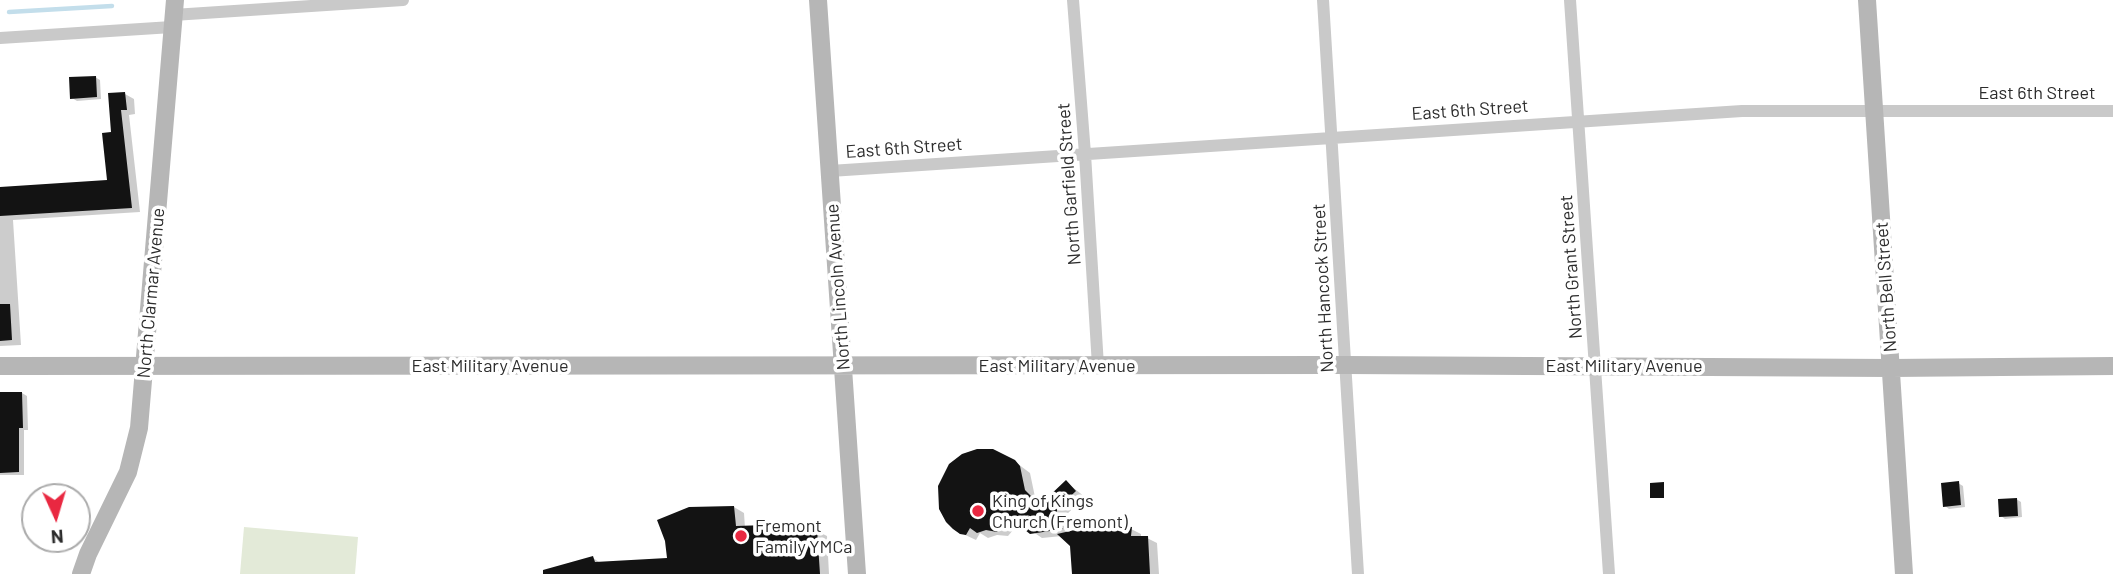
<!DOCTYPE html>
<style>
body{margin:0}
#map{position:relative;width:2113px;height:574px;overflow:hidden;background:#fff;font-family:Barlow,sans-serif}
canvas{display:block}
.north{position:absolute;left:21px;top:483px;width:70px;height:70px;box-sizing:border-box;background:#fff;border:2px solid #ababab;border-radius:50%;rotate:176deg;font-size:19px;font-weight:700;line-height:28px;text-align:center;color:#2c2c2c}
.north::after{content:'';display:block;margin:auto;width:24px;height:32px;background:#e92841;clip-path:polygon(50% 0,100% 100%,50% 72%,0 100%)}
</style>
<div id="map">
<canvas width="2113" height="574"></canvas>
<div class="north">N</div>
</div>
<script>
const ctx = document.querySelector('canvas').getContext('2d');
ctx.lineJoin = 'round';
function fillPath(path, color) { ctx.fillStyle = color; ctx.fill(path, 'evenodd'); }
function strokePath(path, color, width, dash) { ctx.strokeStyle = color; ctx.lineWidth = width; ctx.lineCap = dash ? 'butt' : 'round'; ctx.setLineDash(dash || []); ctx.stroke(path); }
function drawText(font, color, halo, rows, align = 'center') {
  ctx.font = font + ' Barlow,sans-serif'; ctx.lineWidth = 7; ctx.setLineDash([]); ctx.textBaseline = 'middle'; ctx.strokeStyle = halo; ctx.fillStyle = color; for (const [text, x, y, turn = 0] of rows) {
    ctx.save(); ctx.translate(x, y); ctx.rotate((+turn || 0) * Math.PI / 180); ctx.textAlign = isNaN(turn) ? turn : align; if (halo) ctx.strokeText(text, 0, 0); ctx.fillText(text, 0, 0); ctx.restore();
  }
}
fillPath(new Path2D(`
 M244,527L358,537L355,574H240Z`), '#e3ead8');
fillPath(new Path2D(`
 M95,77L100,80L101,99L77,101L72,98Z
 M125,94L134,99L135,114L129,115L140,212L13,220L21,345L0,346V188L108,182L113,134Z
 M22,393L27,396L28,430H24V475H0V439Z
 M1014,461L1030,473L1035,497L1048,500L1066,482L1085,497L1067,514L1066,530L1069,533L1131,529L1141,534V538H1147L1157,543L1159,574H1074L1071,545L1062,536L1042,538L1023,525L1014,529L1008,536L997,535L988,538L980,533L976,540L961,533Z
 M1958,483L1963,486L1965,507L1949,509L1945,506Z
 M2016,499L2021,502L2022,517L2005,519L2001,516Z
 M734,507L744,513L745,528L767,526L777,532L817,531L827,536L829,574H555L593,558L602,564L669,560Z`), '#0003');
strokePath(new Path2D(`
 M9,12L112,6`), '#c3deeb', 4.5);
fillPath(new Path2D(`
 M96,76L97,97L70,99L69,77Z
 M125,92L127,110H121L132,208L0,216V187L107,180L102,133L111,132L108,93Z
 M0,304H10L12,340L0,341Z
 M0,392H22L23,428H19V472L0,473Z
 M977,449H993L1015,460L1020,466L1025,490L1031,496L1047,498L1066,480L1076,491L1057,509V523L1063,529L1030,534L1025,530L1017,519L1004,524L997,532L986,530L977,533L970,528L966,535L960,534L953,529L946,522L939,509L938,486L949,464L962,454Z
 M1959,481L1961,505L1943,507L1941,483Z
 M1664,482V498H1650V483Z
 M2017,498L2018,516L1999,517L1998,499Z
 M734,506L736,526L767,525L768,532L817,529L820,574H543V570L593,556L595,562L667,558L665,541L657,520L689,507Z
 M1111,525L1132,527L1131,536H1148L1150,574H1072L1070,546L1057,534L1092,526Z`), '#131313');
strokePath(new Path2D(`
 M1073,0L1085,154L1098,366
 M1323,0L1358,574
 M1570,0L1609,574
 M173,15L403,0
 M0,38L172,27
 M830,171L1742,111H2113`), '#c9c9c9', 12);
strokePath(new Path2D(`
 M818,0L857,574
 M1867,0L1904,574
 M0,366L1345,365L1891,368L2113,366
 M81,574L88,554L128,472L139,428L175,0`), '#b6b6b6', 18);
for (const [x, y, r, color] of [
 [978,511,7,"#e92841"],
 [741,536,7,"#e92841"]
]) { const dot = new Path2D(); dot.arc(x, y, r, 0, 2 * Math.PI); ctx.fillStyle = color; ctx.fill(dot); strokePath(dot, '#fff', 2.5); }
drawText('18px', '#2c2c2c', '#fff', [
 ["East 6th Street",2037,93],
 ["East 6th Street",1470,110,-4],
 ["East 6th Street",904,148,-4],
 ["North Garfield Street",1069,184,-94],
 ["North Grant Street",1571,267,-94],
 ["North Lincoln Avenue",838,287,-94],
 ["North Bell Street",1886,287,-94],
 ["North Hancock Street",1323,288,-93],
 ["North Clarmar Avenue",151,293,-85],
 ["East Military Avenue",490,366],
 ["East Military Avenue",1057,366],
 ["East Military Avenue",1624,366]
]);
drawText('18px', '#2c2c2c', '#fff', [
 ["King of Kings",992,501],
 ["Church (Fremont)",992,522],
 ["Fremont",755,526],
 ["Family YMCa",755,547]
], 'left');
</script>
